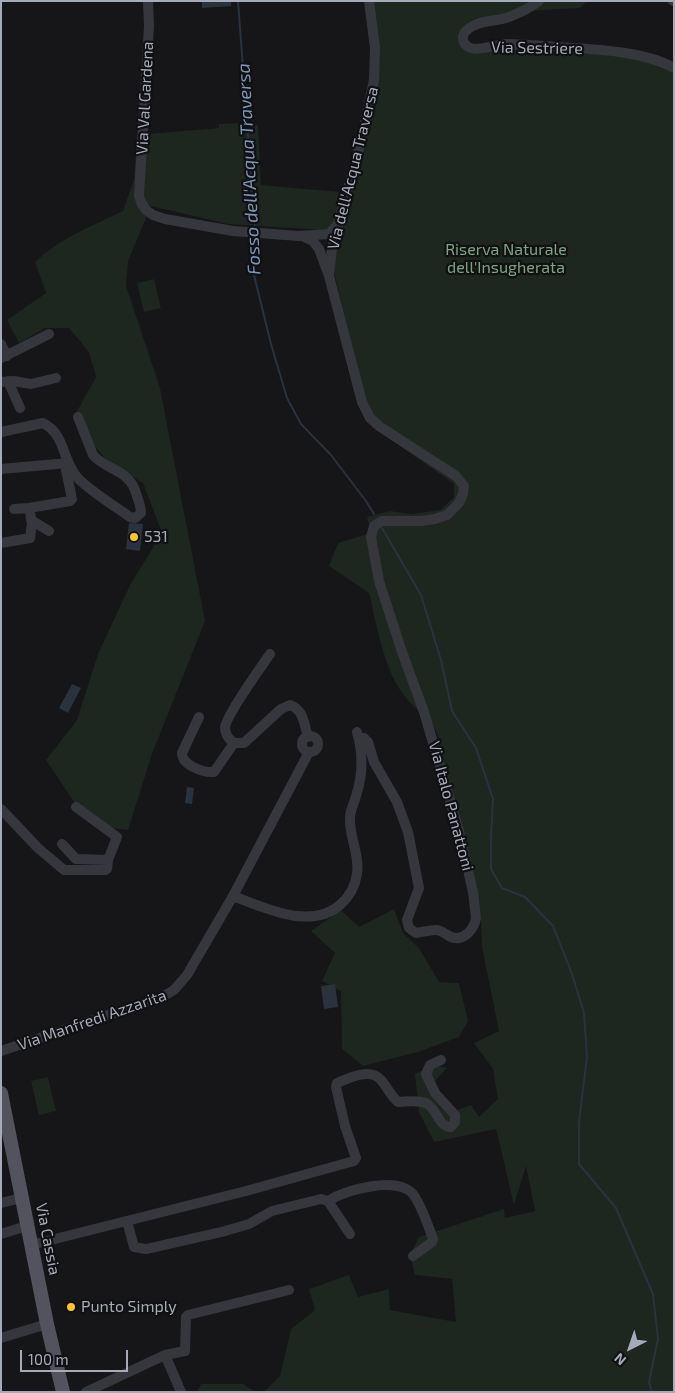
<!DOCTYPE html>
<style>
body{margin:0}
#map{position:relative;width:675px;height:1393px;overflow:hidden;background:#161518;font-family:"Exo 2",sans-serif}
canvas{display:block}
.frame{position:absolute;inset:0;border:2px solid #a6abb9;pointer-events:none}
.north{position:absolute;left:605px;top:1323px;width:50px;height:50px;-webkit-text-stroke:4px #111013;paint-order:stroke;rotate:221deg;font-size:14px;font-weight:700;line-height:20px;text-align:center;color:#a6abb9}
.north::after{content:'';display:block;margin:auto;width:18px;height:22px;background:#a6abb9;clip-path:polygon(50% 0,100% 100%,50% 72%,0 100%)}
.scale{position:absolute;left:20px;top:1350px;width:108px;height:22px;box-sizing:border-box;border:2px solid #a6abb9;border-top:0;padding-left:6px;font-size:15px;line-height:18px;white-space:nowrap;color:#a6abb9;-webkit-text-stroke:4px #111013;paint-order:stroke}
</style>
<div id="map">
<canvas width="675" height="1393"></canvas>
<div class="frame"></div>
<div class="north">N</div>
<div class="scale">100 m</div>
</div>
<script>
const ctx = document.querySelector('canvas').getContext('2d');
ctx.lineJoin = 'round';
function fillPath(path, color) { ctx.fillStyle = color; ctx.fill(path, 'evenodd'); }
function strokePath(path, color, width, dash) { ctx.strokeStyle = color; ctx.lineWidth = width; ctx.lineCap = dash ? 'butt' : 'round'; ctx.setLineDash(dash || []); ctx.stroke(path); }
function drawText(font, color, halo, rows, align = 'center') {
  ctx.font = font + ' "Exo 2",sans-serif'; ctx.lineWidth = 4.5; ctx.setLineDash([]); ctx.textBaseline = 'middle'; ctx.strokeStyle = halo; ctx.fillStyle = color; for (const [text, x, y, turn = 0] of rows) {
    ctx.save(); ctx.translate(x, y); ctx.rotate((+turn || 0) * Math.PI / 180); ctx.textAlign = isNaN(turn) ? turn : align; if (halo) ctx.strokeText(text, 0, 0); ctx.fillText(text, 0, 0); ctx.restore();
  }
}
fillPath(new Path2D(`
 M373,1H587L580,8L510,12L461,37L470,49L511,43L633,54L674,71V1392H264L280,1376L291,1329L315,1310L309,1289L349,1275L358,1297L389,1289L390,1310L456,1322L452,1279L415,1275L410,1255L419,1237L504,1209L505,1218L535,1211L526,1166L514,1205L496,1129L434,1142L419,1112L415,1074L432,1065L447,1068L434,1082L451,1112L471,1105L479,1117L498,1099L493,1069L474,1043L499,1031L482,947L481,918L439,753C445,727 417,713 403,694C383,667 377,625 369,593L329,566L338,543L371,533L367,517L390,511L411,514L440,510L454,497V484L387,437L369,407L364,395L358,370L334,272L335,253L340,231L228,224L151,206L128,261L126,286L160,388L205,621L152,754L128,830L109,828L74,802L46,760L77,720L98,654L130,585L162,533L143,483L108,462L79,428L76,413L96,377L89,352L69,328H45L19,343L7,320L46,293L35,262C60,238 92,226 123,211L134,179L137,135L219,128V124L239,123L240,127L258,125L261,185L351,193L379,74Z
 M154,279L161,308L144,312L137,283Z
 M394,909L403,933L419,948L439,982L459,983L468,1021L459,1037L418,1052L363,1066L342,1049L341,991L322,981L335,953L311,931L341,910L359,927Z
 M48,1077L56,1111L39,1115L31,1081Z
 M201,1384H243L255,1392H197Z`), '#1d261f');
fillPath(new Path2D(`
 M202,1H231V6L202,8Z
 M129,523L143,524L140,551L126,549Z
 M72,684L81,688L68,713L59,708Z
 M187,787L194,788L192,804L185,803Z
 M335,984L338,1007L324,1009L321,986Z`), '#2a333d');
strokePath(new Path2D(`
 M238,1L255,228
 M255,235L252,267L271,344L287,398L301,424L331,455L366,501L374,514
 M382,528L421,595L441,660L452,711L476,748L493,799L491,836V869L502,888L525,897L553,926L572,974L584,1013L587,1057L579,1122V1164L616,1208L653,1294L658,1339L649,1382L652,1392`), '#2a333d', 2);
strokePath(new Path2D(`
 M148,1L149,26L139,196L142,204L146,210L153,215L165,219L233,231L298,236L329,234L338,224
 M539,1C530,8 519,13 509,17C495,22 476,20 466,31C462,35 462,40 465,44C472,54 494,45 505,44C523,44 541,46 558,47C592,49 645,51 674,68
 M673,1H674
 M302,236L313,241L319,249L329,276L362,402L370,418L379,426L456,476L464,486L463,494L459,503L447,515L435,519L422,521H382L374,526L371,537L379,581L402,652L424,712L459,831L473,892L476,918C474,929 464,942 451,937C446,935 442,930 436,930C430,930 423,932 416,933L409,928L407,920L419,888L408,832L397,802L374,762L368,742L364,738L359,739
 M329,275L332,248L362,137L374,80L375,48L369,1
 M1,344L7,356
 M1,358L49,334
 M8,381L20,408
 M1,382L13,381L31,384L56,378
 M1,432L43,423C66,435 61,458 77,477C87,489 116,507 130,517L135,518L141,513C141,506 138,500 136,493C129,469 107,471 93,455L78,417
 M1,469L68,463
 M14,509L29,508
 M31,520L49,531
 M1,543L30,538L32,523L29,508L70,501L72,499L66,470L70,467
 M270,654C261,667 227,714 225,727C225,734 228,739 234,743H244L281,709L290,705C304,710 304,724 308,737
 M199,717L182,753C182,765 203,773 214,772L234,743
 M302 744a8 8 0 1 1 16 0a8 8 0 1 1-16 0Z
 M76,807L117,837L108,860
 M1,809L38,848L64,870H105L107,869L108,860L76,859L62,844
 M233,896C265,908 312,931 341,904C350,896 355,887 357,874C360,855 349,837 350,818C350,810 354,804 356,796C363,775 363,753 357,732
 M1,1051L162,997L174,990L187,975L233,896L309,752
 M328,1201C346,1190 395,1176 412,1193C421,1203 428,1226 433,1239L432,1242L413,1256
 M1,1203L22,1198
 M127,1221L134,1247L146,1249L225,1231L249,1224L272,1211L321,1199L328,1201L350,1234
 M1,1234L27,1226
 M31,1245L246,1191L354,1161L356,1158L345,1126L336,1087L337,1083C349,1078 369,1068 380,1079C387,1086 390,1095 398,1102C407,1101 417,1100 426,1103C437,1108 438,1127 451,1127L455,1122V1115L435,1093L426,1074L430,1065L441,1060
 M1,1338L47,1324
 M165,1355L185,1351L186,1317L188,1315L289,1290
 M86,1392L165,1355L181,1392`), '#36373d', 10);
strokePath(new Path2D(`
 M1,1093L47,1324L63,1392`), '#52535c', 14);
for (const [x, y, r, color] of [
 [134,537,5,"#ffc626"],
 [71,1307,5,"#ffc626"]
]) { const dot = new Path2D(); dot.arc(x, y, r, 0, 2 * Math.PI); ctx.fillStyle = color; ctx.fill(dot); strokePath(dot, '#111013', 2); }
drawText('16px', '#a6abb9', '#111013', [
 ["Via Sestriere",537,48,1],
 ["Via Val Gardena",145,98,-87],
 ["Via dell'Acqua Traversa",353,168,-76],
 ["Via Italo Panattoni",451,806,75],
 ["Via Manfredi Azzarita",92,1020,-19],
 ["Via Cassia",48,1239,79]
]);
drawText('16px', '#7ca581', '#111013', [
 ["Riserva Naturale",506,250],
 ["dell'Insugherata",506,268]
]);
drawText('16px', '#a6abb9', '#111013', [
 ["531",144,537],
 ["Punto Simply",81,1307]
], 'left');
drawText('italic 18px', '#7b96b6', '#111013', [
 ["Fosso dell'Acqua Traversa",249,169,-93]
]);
</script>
